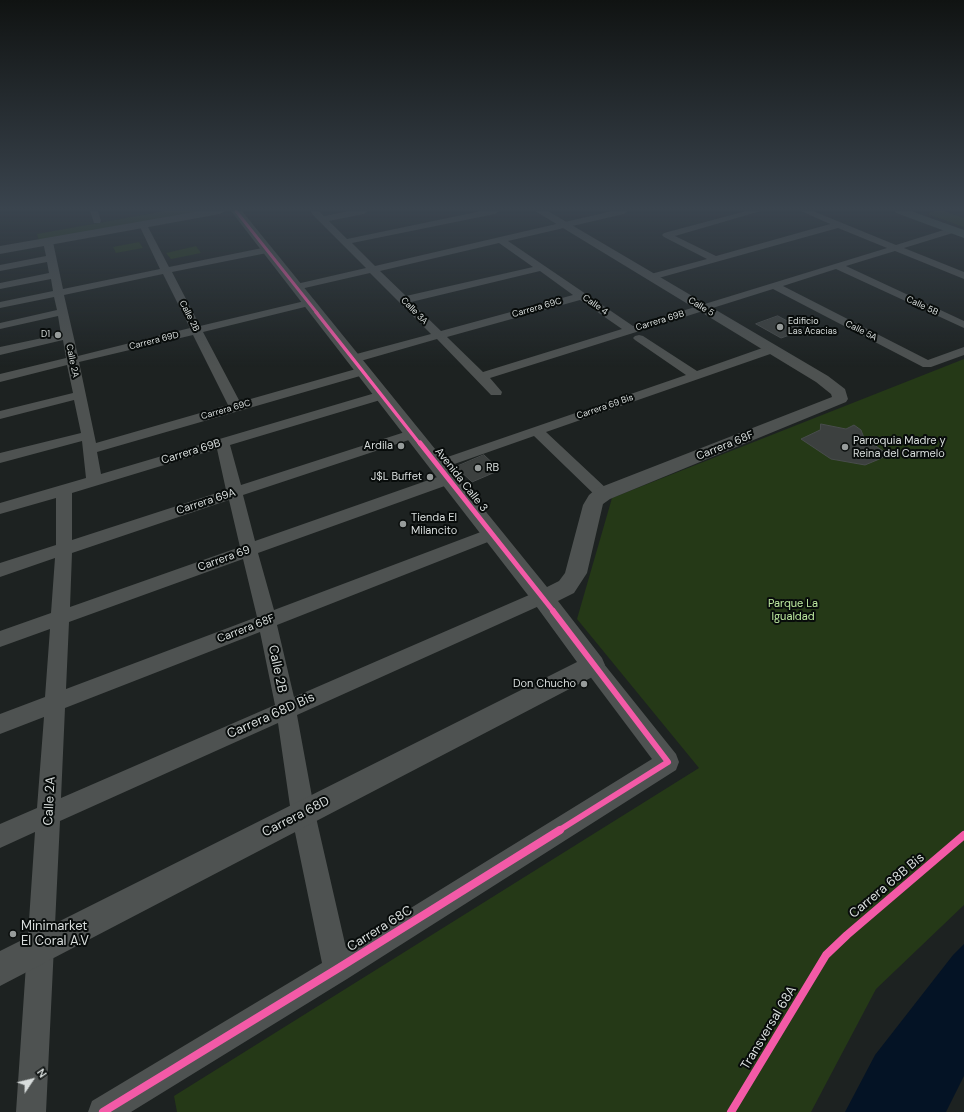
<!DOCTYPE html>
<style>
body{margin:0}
#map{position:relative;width:964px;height:1112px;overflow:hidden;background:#1d2221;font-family:"DM Sans",sans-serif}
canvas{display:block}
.north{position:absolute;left:12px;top:1060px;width:40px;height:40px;-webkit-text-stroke:3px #080c0b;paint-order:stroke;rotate:55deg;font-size:11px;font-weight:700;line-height:16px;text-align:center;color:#d8dddc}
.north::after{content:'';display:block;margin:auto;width:14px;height:18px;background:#d8dddc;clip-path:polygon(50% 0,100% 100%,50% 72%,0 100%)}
</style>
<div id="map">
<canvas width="964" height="1112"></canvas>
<div class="north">N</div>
</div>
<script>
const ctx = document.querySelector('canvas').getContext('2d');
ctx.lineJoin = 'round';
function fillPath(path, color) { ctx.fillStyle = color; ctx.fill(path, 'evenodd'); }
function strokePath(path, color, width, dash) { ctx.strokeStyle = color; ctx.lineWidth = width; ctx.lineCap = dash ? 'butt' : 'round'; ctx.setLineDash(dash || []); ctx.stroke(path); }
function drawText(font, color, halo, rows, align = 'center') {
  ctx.font = font + ' "DM Sans",sans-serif'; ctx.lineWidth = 4; ctx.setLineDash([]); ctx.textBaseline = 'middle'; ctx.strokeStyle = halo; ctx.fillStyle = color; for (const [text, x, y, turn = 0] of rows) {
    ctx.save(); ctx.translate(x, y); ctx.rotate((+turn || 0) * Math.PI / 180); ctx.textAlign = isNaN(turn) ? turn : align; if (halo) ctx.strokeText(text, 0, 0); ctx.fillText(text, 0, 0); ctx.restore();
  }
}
fillPath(new Path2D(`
 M165,211H208L39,242L37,234Z
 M935,211H944L964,218V227L927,214Z
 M139,242L143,248L116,253L113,247Z
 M196,246L201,253L171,259L166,253Z
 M964,359V905L876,989L811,1112H177L174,1096L699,768L577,619L612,498Z`), '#253917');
fillPath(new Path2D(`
 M964,944V1076L946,1112H845L875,1055L953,955Z`), '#041325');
const building = new Path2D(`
 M778,316L804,330L781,338L756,324Z
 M821,424L846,429L854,425L861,430L864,438L889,455L865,465L831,459L801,439L820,430Z
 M484,455L500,470L472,482L456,467Z`);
fillPath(building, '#3c403f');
strokePath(building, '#484c4c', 1);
fillPath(new Path2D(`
 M90,211H98L101,221L100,223H94Z
 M311,211H319L324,216L349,211H368L364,214L329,221L347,239L481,211H499L495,214L352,243L375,266L612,211H628L624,214L508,241L633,326L887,248L838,228L655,279H647L646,277L647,275L707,259L664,237L662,235L664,233L746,211H761L675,236L716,256L830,224L801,211H813L896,245L953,227L957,230L956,232L904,248L964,272V279L895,251L846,266L964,321V328L836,269L783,286L928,360L964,347V355L931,367H923L773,289L490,378L502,392L501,395H491L437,339L357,362H349L347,359L349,356L431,334L370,273L296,290L292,289L291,287L292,285L366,268L312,214ZM499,243L533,267L406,296L380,271ZM540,271L573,295L441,331L411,302ZM580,300L622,329L483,372L447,337Z
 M143,222L147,225L169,267L267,247L272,250L267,253L172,272L200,326L309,300L314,303L313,305L203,332L240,402L363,367L367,368L369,371L367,374L97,452L101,474L382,391L387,392L389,395L387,398L230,445L241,485L408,431L413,430L418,431L420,434L418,437L243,495L255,541L443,475L448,474L453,475L456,479L453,483L258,553L274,610L486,530L492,528L498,530L500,534L498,538L277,625L294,697L536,592L542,590L548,592L551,597L548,602L297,715L315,813L346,948L652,759L586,671L583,665L586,659L593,657L600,659L676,754L679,762L676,770L347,979L131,1112H88L92,1101L322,963L291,813L278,723L60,821L46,1112H16L35,832L0,848V824L37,808L44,717L0,734V714L45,697L50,629L0,647V631L51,613L55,558L0,577V563L56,545V498L0,514V503L86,478L82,441L0,463V453L81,433L74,400L0,419V411L73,393L67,365L0,382V374L66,358L63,340L0,355V347L61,334L58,316L0,329V323L57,310L54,297L0,308V302L53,291L51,279L0,289V283L49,273L47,262L0,271V265L46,256L43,242L48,239L53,242L63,289L160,269L139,225ZM163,274L190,328L78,356L64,295ZM193,335L228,405L96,443L79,362ZM217,449L226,490L72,540V493ZM229,500L240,547L70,607L72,553ZM243,559L257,617L66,689L69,622ZM260,632L275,705L61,798L65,708Z
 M639,335L643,336L697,371L768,346H776L778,349L776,352L546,432L608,490L611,494L608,498L603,499L598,498L534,436L443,468L438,470L433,468L431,465L433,462L686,375L635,340L633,338L635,336Z`), '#4e5251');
fillPath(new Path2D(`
 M200,211H225L220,214L0,254V246Z
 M231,211H242L547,587L559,581L565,573L583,505L589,495L596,489L832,397L831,394L816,382L535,211H548L828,376L845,389L848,399L846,402L610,499L603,504L587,573L574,593L558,601L602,658L605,665L602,672L0,986V951L577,662L534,603Z`), '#4e5251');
fillPath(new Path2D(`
 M895,211H911L964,230V238L896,213Z`), '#4b5a56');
strokePath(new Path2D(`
 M236,211L317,313`), '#f35aa7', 3);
strokePath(new Path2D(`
 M316,312L420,444`), '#f35aa7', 3.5);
strokePath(new Path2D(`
 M420,443L554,612`), '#f35aa7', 5);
strokePath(new Path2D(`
 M553,611L668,762L558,831`), '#f35aa7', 6);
strokePath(new Path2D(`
 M103,1112L337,969L560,830
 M731,1112L826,955L847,935L964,835`), '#f35aa7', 8);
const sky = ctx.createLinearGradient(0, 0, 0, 367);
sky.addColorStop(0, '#101312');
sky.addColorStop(0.57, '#3a444e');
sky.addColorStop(1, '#3a444e00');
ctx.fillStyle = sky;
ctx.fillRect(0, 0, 964, 367);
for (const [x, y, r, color] of [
 [780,327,4,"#979c9b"],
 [58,335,4,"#979c9b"],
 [401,446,4,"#979c9b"],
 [845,447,4,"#979c9b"],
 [478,468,4,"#979c9b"],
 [430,477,4,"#979c9b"],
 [403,524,4,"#979c9b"],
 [584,684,4,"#979c9b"],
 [13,934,4,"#979c9b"]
]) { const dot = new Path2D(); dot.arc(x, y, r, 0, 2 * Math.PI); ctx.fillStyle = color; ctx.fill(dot); strokePath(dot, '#080c0b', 1.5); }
drawText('9px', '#d8dddc', '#080c0b', [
 ["Calle 4",595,305,35],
 ["Calle 5B",922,306,25],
 ["Calle 5",701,307,31],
 ["Carrera 69C",537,308,-16],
 ["Calle 3A",414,311,45],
 ["Calle 2B",189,316,63],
 ["Carrera 69B",660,321,-17],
 ["Calle 5A",861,331,27],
 ["Carrera 69D",154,341,-14],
 ["Calle 2A",72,361,78],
 ["Carrera 69 Bis",605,407,-19],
 ["Carrera 69C",226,410,-16]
]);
drawText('9px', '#d8dddc', '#080c0b', [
 ["Edificio",788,322],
 ["Las Acacias",788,332],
 ["D1",50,335,"right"]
], 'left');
drawText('11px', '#d8dddc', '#080c0b', [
 ["Parroquia Madre y",853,441],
 ["Reina del Carmelo",853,454],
 ["Ardila",393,446,"right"],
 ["RB",486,468],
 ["J$L Buffet",422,477,"right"],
 ["Tienda El",411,518],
 ["Milancito",411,531],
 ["Don Chucho",576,684,"right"]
], 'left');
drawText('11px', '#d8dddc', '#080c0b', [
 ["Carrera 68F",725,446,-22],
 ["Carrera 69B",191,452,-17],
 ["Avenida Calle 3",461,480,52],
 ["Carrera 69A",206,502,-18],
 ["Carrera 69",224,559,-20],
 ["Carrera 68F",246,629,-21]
]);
drawText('11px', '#bde9a0', '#080c0b', [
 ["Parque La",793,604],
 ["Igualdad",793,617]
]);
drawText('13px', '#d8dddc', '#080c0b', [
 ["Calle 2B",277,669,78],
 ["Carrera 68D Bis",271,716,-24],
 ["Calle 2A",50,801,-87],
 ["Carrera 68D",296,817,-27],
 ["Carrera 68B Bis",887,886,-40],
 ["Carrera 68C",380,929,-32],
 ["Transversal 68A",769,1028,-59]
]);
drawText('13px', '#d8dddc', '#080c0b', [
 ["Minimarket",21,927],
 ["El Coral A.V",21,942]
], 'left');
</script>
